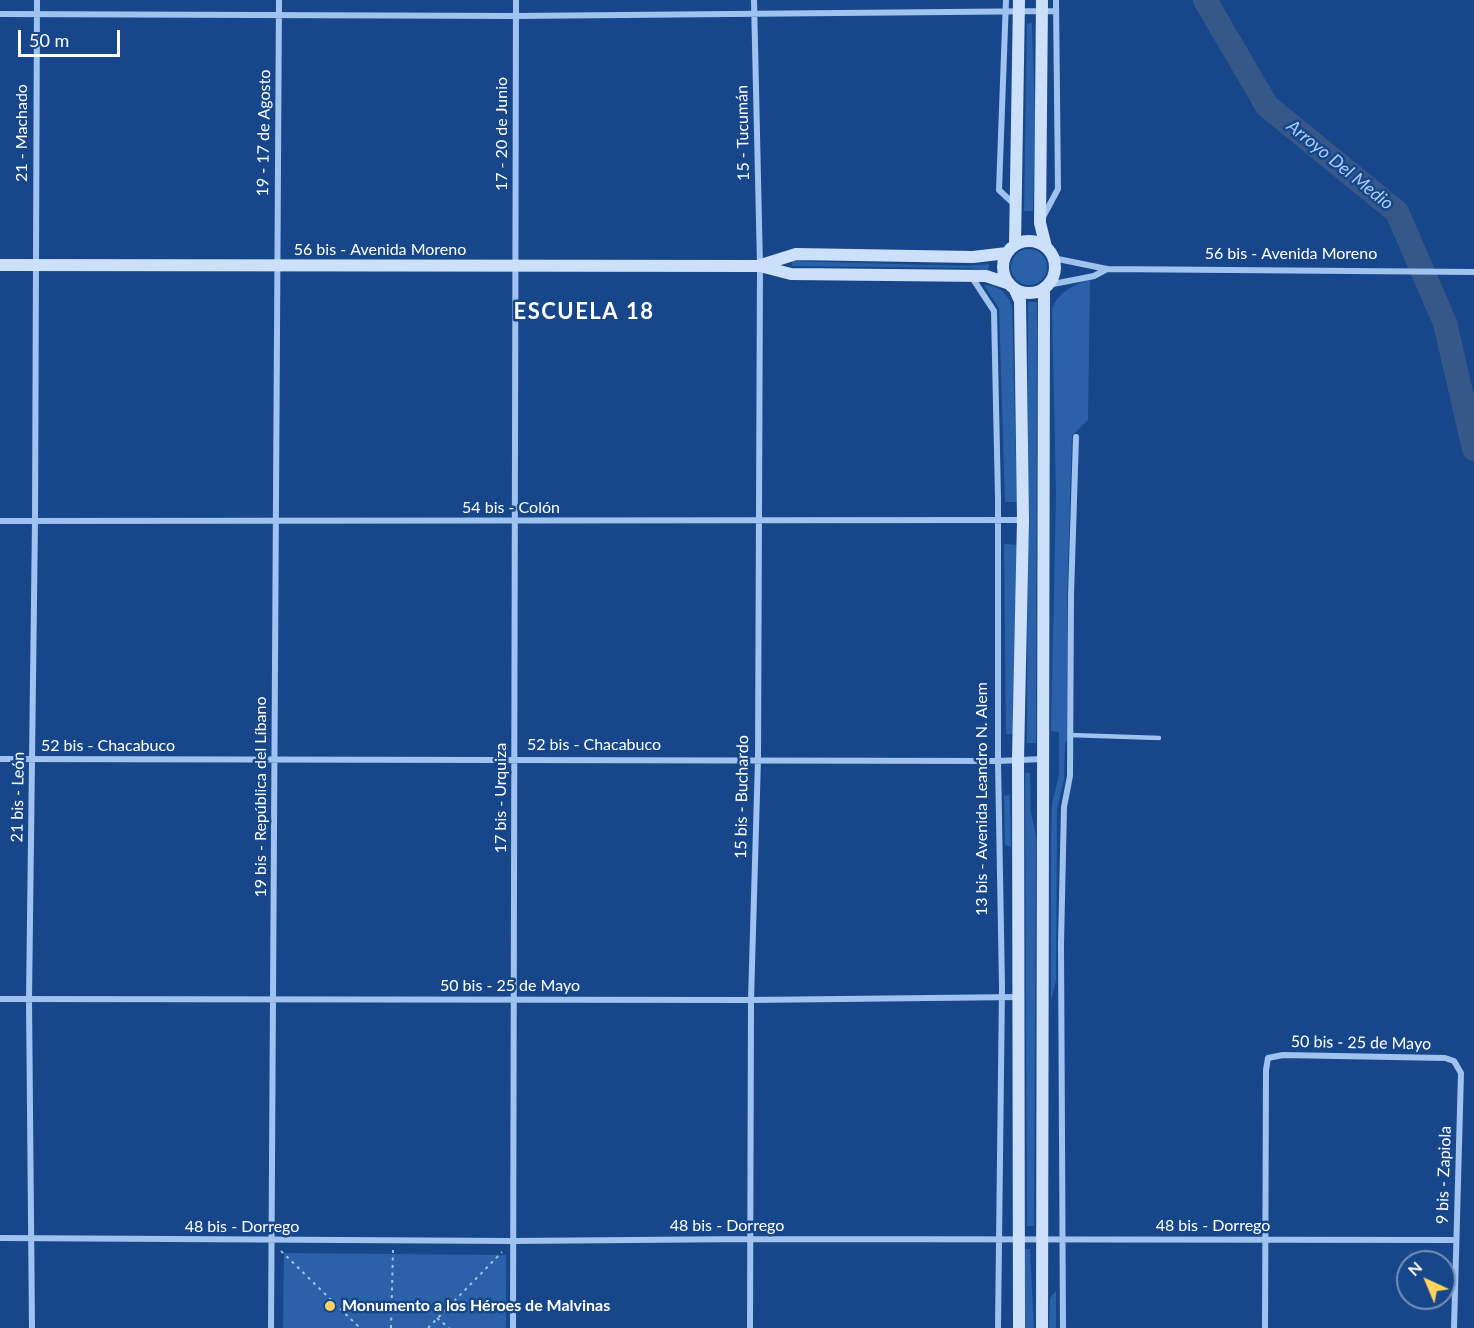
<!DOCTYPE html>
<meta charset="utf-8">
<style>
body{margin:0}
#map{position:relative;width:1474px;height:1328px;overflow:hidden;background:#17478a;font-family:Lato,sans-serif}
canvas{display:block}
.north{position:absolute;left:1396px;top:1250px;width:60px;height:60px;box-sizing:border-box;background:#17478a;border:2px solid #7491b9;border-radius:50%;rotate:316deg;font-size:16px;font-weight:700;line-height:24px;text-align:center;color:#fff}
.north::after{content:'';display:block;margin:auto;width:21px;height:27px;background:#ffd35d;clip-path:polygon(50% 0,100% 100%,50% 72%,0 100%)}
.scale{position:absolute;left:18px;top:30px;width:102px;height:27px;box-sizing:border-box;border:3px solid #fff;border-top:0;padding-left:8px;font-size:18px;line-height:21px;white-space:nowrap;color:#fff;-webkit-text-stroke:4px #17478a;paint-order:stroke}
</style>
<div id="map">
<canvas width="1474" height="1328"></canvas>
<div class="north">N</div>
<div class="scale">50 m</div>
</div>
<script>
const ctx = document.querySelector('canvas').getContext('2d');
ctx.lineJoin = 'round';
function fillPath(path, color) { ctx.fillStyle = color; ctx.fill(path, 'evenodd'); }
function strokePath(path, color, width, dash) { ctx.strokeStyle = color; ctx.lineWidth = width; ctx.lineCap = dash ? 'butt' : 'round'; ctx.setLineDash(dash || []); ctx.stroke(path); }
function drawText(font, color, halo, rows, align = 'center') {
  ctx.font = font + ' Lato,sans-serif'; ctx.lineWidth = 5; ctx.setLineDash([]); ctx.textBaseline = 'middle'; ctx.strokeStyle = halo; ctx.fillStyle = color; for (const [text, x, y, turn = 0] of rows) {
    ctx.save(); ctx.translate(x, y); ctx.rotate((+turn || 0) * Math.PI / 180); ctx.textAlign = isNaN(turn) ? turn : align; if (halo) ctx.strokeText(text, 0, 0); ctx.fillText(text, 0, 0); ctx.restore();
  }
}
fillPath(new Path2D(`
 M1032,23L1035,113L1033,211H1024L1027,24Z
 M1011 267a18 18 0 1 1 36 0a18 18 0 1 1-36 0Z
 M792,261L967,266L989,264L988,271L970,268L792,266Z
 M1090,279L1088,420L1072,436L1067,598L1068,738L1065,744L1064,779L1057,809L1056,980L1051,1001V835L1052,804L1059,775V732L1051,731L1056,493L1052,309C1058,292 1074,285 1090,279Z
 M984,285C998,285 1008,293 1012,307L1017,502H1005L999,308Z
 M1028,302H1037L1036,743H1027Z
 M1004,544L1017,545L1014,734H1006Z
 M1025,773H1030L1031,813L1036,836L1034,1226H1027Z
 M1010,795L1011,847L1005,845L1004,796Z
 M1025,1249H1030L1034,1328H1025Z
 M284,1253L506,1255V1328H283Z
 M1056,1291V1328H1049L1050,1298Z`), '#2a61a9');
strokePath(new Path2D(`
 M1205,0L1267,106L1397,212L1445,323L1474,449`), '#355889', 24);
strokePath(new Path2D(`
 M281,1251L360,1328
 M437,1318L449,1328
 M391,1328L393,1250
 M428,1328L502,1252`), '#a0c2ee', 2, [3, 4.5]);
strokePath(new Path2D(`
 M1070,735L1159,738`), '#a0c2ee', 4.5);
strokePath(new Path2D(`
 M1006,0L999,190L1015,205
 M0,14L515,16L1056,11
 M1043,217L1058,189L1056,0
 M1053,258L1107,269L1474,272
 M971,276L994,311L998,498V761L1002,987L998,1328
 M1048,285L1094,276L1107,269
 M0,521L1023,520
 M0,759L998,761L1043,759
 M0,999L751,1000L1019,997
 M0,1238L513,1241L751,1239L1455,1240
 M32,1328L29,999L35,521L37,0
 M271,1328L279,0
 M513,1328L516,0
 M750,1328L751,1000L758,759L760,266L754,0
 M1063,1328L1061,944L1064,807L1070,776L1071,595L1076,437
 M1265,1328L1266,1070L1268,1058L1283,1055L1445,1058L1454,1061L1461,1073L1454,1328`), '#a0c2ee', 6);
strokePath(new Path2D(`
 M1042,0L1040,223L1046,247
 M1003 267a26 26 0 1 1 52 0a26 26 0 1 1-52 0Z
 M1015,245L1019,0
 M0,265L760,266L791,274L986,276L1007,283
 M761,265L796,254L973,257L1007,253
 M1015,290L1020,301L1023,520L1018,759L1019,1328
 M1042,1328L1044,288`), '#cde0fa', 12);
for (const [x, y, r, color] of [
 [330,1306,6,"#ffd35d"]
]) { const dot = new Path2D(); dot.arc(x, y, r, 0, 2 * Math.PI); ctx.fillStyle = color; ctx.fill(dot); strokePath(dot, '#17478a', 2); }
drawText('16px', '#fff', '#17478a', [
 ["21 - Machado",22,133,-90],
 ["19 - 17 de Agosto",264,133,-89],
 ["15 - Tucumán",743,133,-91],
 ["17 - 20 de Junio",502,134,-90],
 ["56 bis - Avenida Moreno",380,250],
 ["56 bis - Avenida Moreno",1291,254],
 ["54 bis - Colón",511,508],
 ["52 bis - Chacabuco",594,745],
 ["52 bis - Chacabuco",108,746],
 ["21 bis - León",18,797,-89],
 ["19 bis - República del Líbano",261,797,-90],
 ["15 bis - Buchardo",742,797,-89],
 ["17 bis - Urquiza",501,798,-90],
 ["13 bis - Avenida Leandro N. Alem",982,799,-90],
 ["50 bis - 25 de Mayo",510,986],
 ["50 bis - 25 de Mayo",1361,1043,1],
 ["9 bis - Zapiola",1444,1175,-88],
 ["48 bis - Dorrego",727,1226],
 ["48 bis - Dorrego",1213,1226],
 ["48 bis - Dorrego",242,1227]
]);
drawText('bold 16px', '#fff', '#17478a', [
 ["Monumento a los Héroes de Malvinas",342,1306]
], 'left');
drawText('italic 18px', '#acccf6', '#17478a', [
 ["Arroyo Del Medio",1340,165,39]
]);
ctx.letterSpacing = '1.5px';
drawText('bold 22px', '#fff', '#17478a', [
 ["ESCUELA 18",584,312]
]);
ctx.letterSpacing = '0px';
</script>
